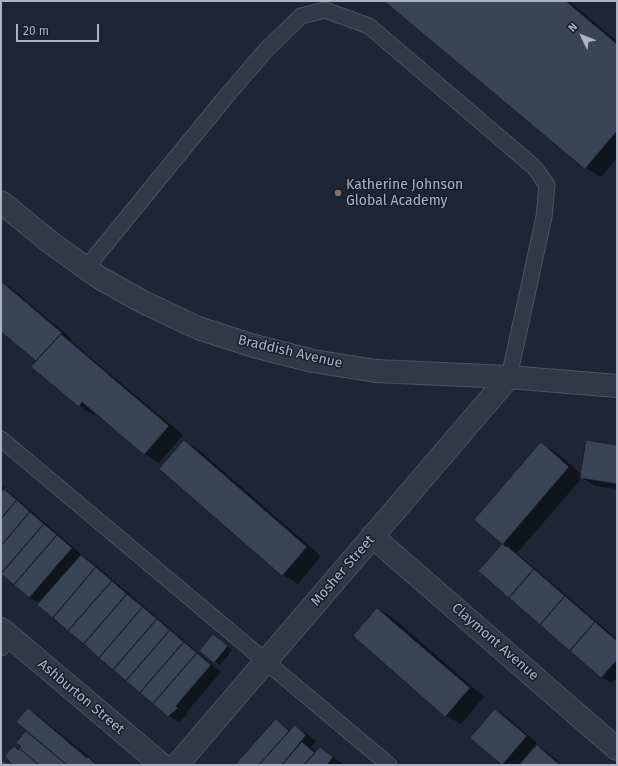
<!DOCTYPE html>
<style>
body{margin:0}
#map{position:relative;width:618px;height:766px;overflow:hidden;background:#1e2636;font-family:"Fira Sans",sans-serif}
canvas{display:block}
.frame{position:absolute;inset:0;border:2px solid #abb2c4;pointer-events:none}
.north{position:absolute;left:562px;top:16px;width:40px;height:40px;-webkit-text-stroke:3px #171e2b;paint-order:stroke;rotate:313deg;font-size:11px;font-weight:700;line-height:16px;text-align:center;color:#abb2c4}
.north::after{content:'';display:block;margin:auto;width:14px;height:18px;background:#abb2c4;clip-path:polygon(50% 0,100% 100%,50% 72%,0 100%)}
.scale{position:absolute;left:16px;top:24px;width:83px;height:18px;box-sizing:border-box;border:2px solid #abb2c4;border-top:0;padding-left:5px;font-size:12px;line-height:14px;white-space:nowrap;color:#abb2c4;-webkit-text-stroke:3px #171e2b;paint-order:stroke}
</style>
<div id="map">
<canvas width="618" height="766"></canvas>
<div class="frame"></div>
<div class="north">N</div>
<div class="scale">20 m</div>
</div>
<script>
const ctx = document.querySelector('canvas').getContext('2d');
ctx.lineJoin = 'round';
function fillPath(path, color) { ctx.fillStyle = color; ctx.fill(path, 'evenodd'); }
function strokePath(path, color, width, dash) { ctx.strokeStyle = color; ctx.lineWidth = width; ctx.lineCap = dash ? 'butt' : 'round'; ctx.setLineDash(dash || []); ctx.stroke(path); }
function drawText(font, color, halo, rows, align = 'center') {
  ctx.font = font + ' "Fira Sans",sans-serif'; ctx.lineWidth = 3; ctx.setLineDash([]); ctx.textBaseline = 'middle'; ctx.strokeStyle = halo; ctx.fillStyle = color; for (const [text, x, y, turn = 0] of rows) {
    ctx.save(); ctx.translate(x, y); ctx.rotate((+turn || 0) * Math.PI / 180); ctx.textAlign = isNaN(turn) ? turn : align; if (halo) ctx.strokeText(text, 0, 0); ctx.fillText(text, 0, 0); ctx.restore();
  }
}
fillPath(new Path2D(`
 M386,1H569L617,41V158L601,177L586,168Z
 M1,281L10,287L72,339L71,341L183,435L159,463L145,454L96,413L94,415L79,406L38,361L1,330Z
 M184,441L199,450L321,556L298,584L283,575Z
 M541,444L556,452L581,474L617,446V489L596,486L582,478L517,553L617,639V678L612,683L602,677L479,571L503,543Z
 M1,485L81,554V555L92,562L221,672L186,713L187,715L179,722L169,716L40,603L30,598L1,573Z
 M377,609L392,617L484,697L461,724L446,716Z
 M218,638L232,650L220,665L215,662Z
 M28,710L39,716L99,765H1L2,761L8,764L11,760L14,747L19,750L22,747L18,743L28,731Z
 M495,710L506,716L537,743L518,765L503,764L472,738Z
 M276,720L291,731L295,726L305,732L316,741L311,747L317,753L321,748L343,764L237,765Z
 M537,746L547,752L562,765H521Z`), '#0007');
const building = new Path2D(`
 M384,1H566L617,44V131L585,169Z
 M1,281L62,333L36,361L1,332Z
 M61,334L169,426L144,455L82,402L79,407L31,367Z
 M184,440L307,547L282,576L159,469Z
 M586,440L617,445V484L580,478Z
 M541,442L569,467L503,544L506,547L507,546L534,569L509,598L478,571L502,544L474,520Z
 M4,489L17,500L1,519V493Z
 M17,500L30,512L1,546V519Z
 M30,512L44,524L1,574V546Z
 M44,524L57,535L14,585L1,574Z
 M57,535L72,548L29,598L14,585Z
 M81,555L96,567L53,618L37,605Z
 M96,567L112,581L68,631L53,618Z
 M534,569L565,596L540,625L509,598Z
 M112,581L127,594L84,644L68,631Z
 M127,594L143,607L99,658L84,644Z
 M565,596L595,622L570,651L540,625Z
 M143,607L157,619L113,670L99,658Z
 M377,608L470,688L445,717L353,636Z
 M157,619L170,630L126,681L113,670Z
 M595,622L617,641V660L601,678L570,651Z
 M170,630L184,642L140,693L126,681Z
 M213,634L228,646L214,663L199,651Z
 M184,642L197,653L153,704L140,693Z
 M197,653L211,665L176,706L178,708L168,717L153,704Z
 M28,708L87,758L88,757L97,765H67L16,722Z
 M495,709L527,736L502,765L470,738Z
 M276,719L289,731L259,765H235Z
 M295,725L306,735L282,765H259Z
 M26,731L67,765H39L19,748L21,747L16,743Z
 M302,742L315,753L304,765H282Z
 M537,745L560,765H519Z
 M14,746L18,750L19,748L39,765H12L5,756Z
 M320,747L333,757L327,765H304Z
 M2,760L7,763L8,762L12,765H1Z`);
fillPath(building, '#3a4457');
strokePath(building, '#19202d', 1);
const service = new Path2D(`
 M86,268L224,99L266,50L301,16L325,10L369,26L534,167L547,185L544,217L509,377
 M1,439L389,765
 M1,648L11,637`);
const minor = new Path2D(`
 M1,202L51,243L100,278L143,302L198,328L254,346L313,361L376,371L509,377L617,386
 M372,536L617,749
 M1,629L162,765
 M177,765L509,377`);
strokePath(service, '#4c5362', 17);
strokePath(minor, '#4c5362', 24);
strokePath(service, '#313846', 15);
strokePath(minor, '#313846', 22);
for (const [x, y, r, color] of [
 [338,193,4,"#8d6e63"]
]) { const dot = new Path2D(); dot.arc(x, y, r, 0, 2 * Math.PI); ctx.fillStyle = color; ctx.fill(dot); strokePath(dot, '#171e2b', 1.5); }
drawText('14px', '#abb2c4', '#171e2b', [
 ["Katherine Johnson",346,185],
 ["Global Academy",346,201]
], 'left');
drawText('14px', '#abb2c4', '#171e2b', [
 ["Braddish Avenue",290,352,13],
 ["Mosher Street",343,571,-49],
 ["Claymont Avenue",495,642,41],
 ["Ashburton Street",81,697,40]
]);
</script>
